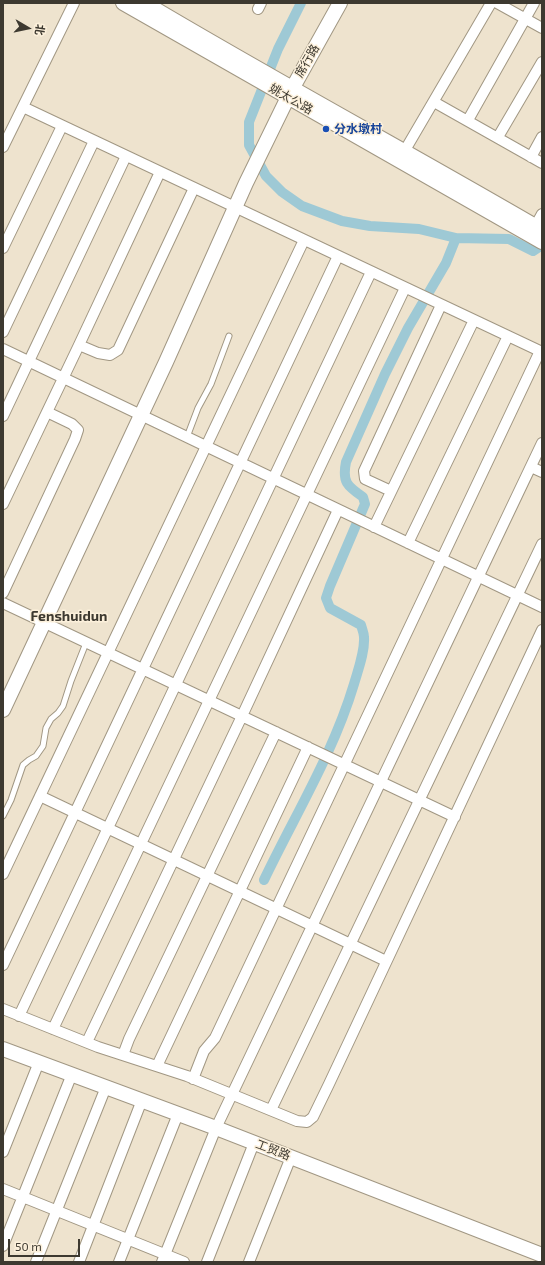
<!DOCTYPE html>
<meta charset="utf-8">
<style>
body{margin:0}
#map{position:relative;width:545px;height:1265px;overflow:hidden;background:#eee3ce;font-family:"Exo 2","Noto Sans SC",sans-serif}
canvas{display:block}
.frame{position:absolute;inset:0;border:4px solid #3d3930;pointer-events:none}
.north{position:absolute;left:8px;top:8px;width:40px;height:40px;-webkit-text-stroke:3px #fcf0db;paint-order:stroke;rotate:99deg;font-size:11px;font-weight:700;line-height:16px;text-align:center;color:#3d3930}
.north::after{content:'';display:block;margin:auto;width:14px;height:18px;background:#3d3930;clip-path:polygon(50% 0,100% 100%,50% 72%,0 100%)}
.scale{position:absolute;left:8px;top:1239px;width:72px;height:18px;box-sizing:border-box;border:2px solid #3d3930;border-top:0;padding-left:5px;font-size:12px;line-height:14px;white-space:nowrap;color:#3d3930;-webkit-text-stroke:3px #fcf0db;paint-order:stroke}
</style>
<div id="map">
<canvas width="545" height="1265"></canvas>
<div class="frame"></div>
<div class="north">北</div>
<div class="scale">50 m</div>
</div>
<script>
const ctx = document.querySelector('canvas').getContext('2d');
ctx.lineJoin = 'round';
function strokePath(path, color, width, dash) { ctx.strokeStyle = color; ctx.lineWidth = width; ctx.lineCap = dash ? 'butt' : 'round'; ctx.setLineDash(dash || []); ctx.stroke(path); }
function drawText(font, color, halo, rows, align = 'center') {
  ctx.font = font + ' "Exo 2","Noto Sans SC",sans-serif'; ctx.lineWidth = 3; ctx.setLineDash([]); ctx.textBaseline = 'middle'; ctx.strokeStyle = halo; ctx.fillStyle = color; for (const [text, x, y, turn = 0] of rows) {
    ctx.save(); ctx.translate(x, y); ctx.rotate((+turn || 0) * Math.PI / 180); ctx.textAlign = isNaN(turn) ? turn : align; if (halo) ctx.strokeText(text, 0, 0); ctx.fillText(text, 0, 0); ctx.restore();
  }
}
strokePath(new Path2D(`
 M301,3L278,49L249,122V145L266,176L282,192L302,206L342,221L370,226L419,229L456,238L509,239L533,251L542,245
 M264,880C295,815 333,754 354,684C358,670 365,652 364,637C364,633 362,629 361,625L330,608L326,598L330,586L365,504L363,497C347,486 342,482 346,462L385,374L408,328L446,263L456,238`), '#9ec9d5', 10);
const lane = new Path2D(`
 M187,437L198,408L211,384L229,336
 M3,816L11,800L23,765L29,760L36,756L43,746L46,728L51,719L58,713L63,706L71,681L86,643`);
const street = new Path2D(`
 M497,3L542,28
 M258,9L261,3
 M434,102L542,163
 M23,107L542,352
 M468,120L534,3
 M498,137L542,62
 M3,147L74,3
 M401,157L491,3
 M531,157L542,137
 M532,232L542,214
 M3,248L62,126
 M3,332L94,141
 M79,345L98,353L110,355L118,350L194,188
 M3,349L542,607
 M3,416L126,156
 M531,467L542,472
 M391,491L365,479L364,471L441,305
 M3,504L79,345L160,172
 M374,527L474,320
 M408,543L508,336
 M3,593L75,439L78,430L72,424L47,412
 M3,603L455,817
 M40,796L386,961
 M3,874L304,240
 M3,965L338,256
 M3,1009L98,1047L187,1076L297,1121L307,1122L313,1117L329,1084L542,630
 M19,1016L371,272
 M53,1029L405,288
 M87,1042L242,716L338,510
 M123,1055L129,1039L276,732
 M157,1066L308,747
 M193,1079L204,1051L215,1038L540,351
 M271,1110L542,544
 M3,1152L39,1062
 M3,1189L184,1262
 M3,1246L72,1074
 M36,1262L106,1087
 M79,1262L142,1100
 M119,1262L178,1114
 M162,1262L216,1128L542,443
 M207,1262L254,1143
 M249,1262L291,1157`);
const secondary = new Path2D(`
 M123,3L542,242
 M145,3C276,81 410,153 542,230
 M3,710L166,362L246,183L292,89L340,3
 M3,1049L216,1128L542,1255`);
strokePath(lane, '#a19783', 7);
strokePath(street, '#a19783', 12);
strokePath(secondary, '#a19783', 16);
strokePath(lane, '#fff', 5);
strokePath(street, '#fff', 10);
strokePath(secondary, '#fff', 14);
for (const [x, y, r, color] of [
 [326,129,4,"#1a4fb4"]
]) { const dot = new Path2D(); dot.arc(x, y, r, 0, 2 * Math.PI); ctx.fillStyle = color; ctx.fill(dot); strokePath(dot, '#fcf0db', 1.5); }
drawText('12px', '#3d3930', '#fcf0db', [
 ["席行路",307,61,-60],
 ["姚太公路",291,99,30],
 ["工贸路",273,1150,21]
]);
drawText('bold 12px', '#164399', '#fcf0db', [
 ["分水墩村",334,129]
], 'left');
drawText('bold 14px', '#3d3930', '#fcf0db', [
 ["Fenshuidun",69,616]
]);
</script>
